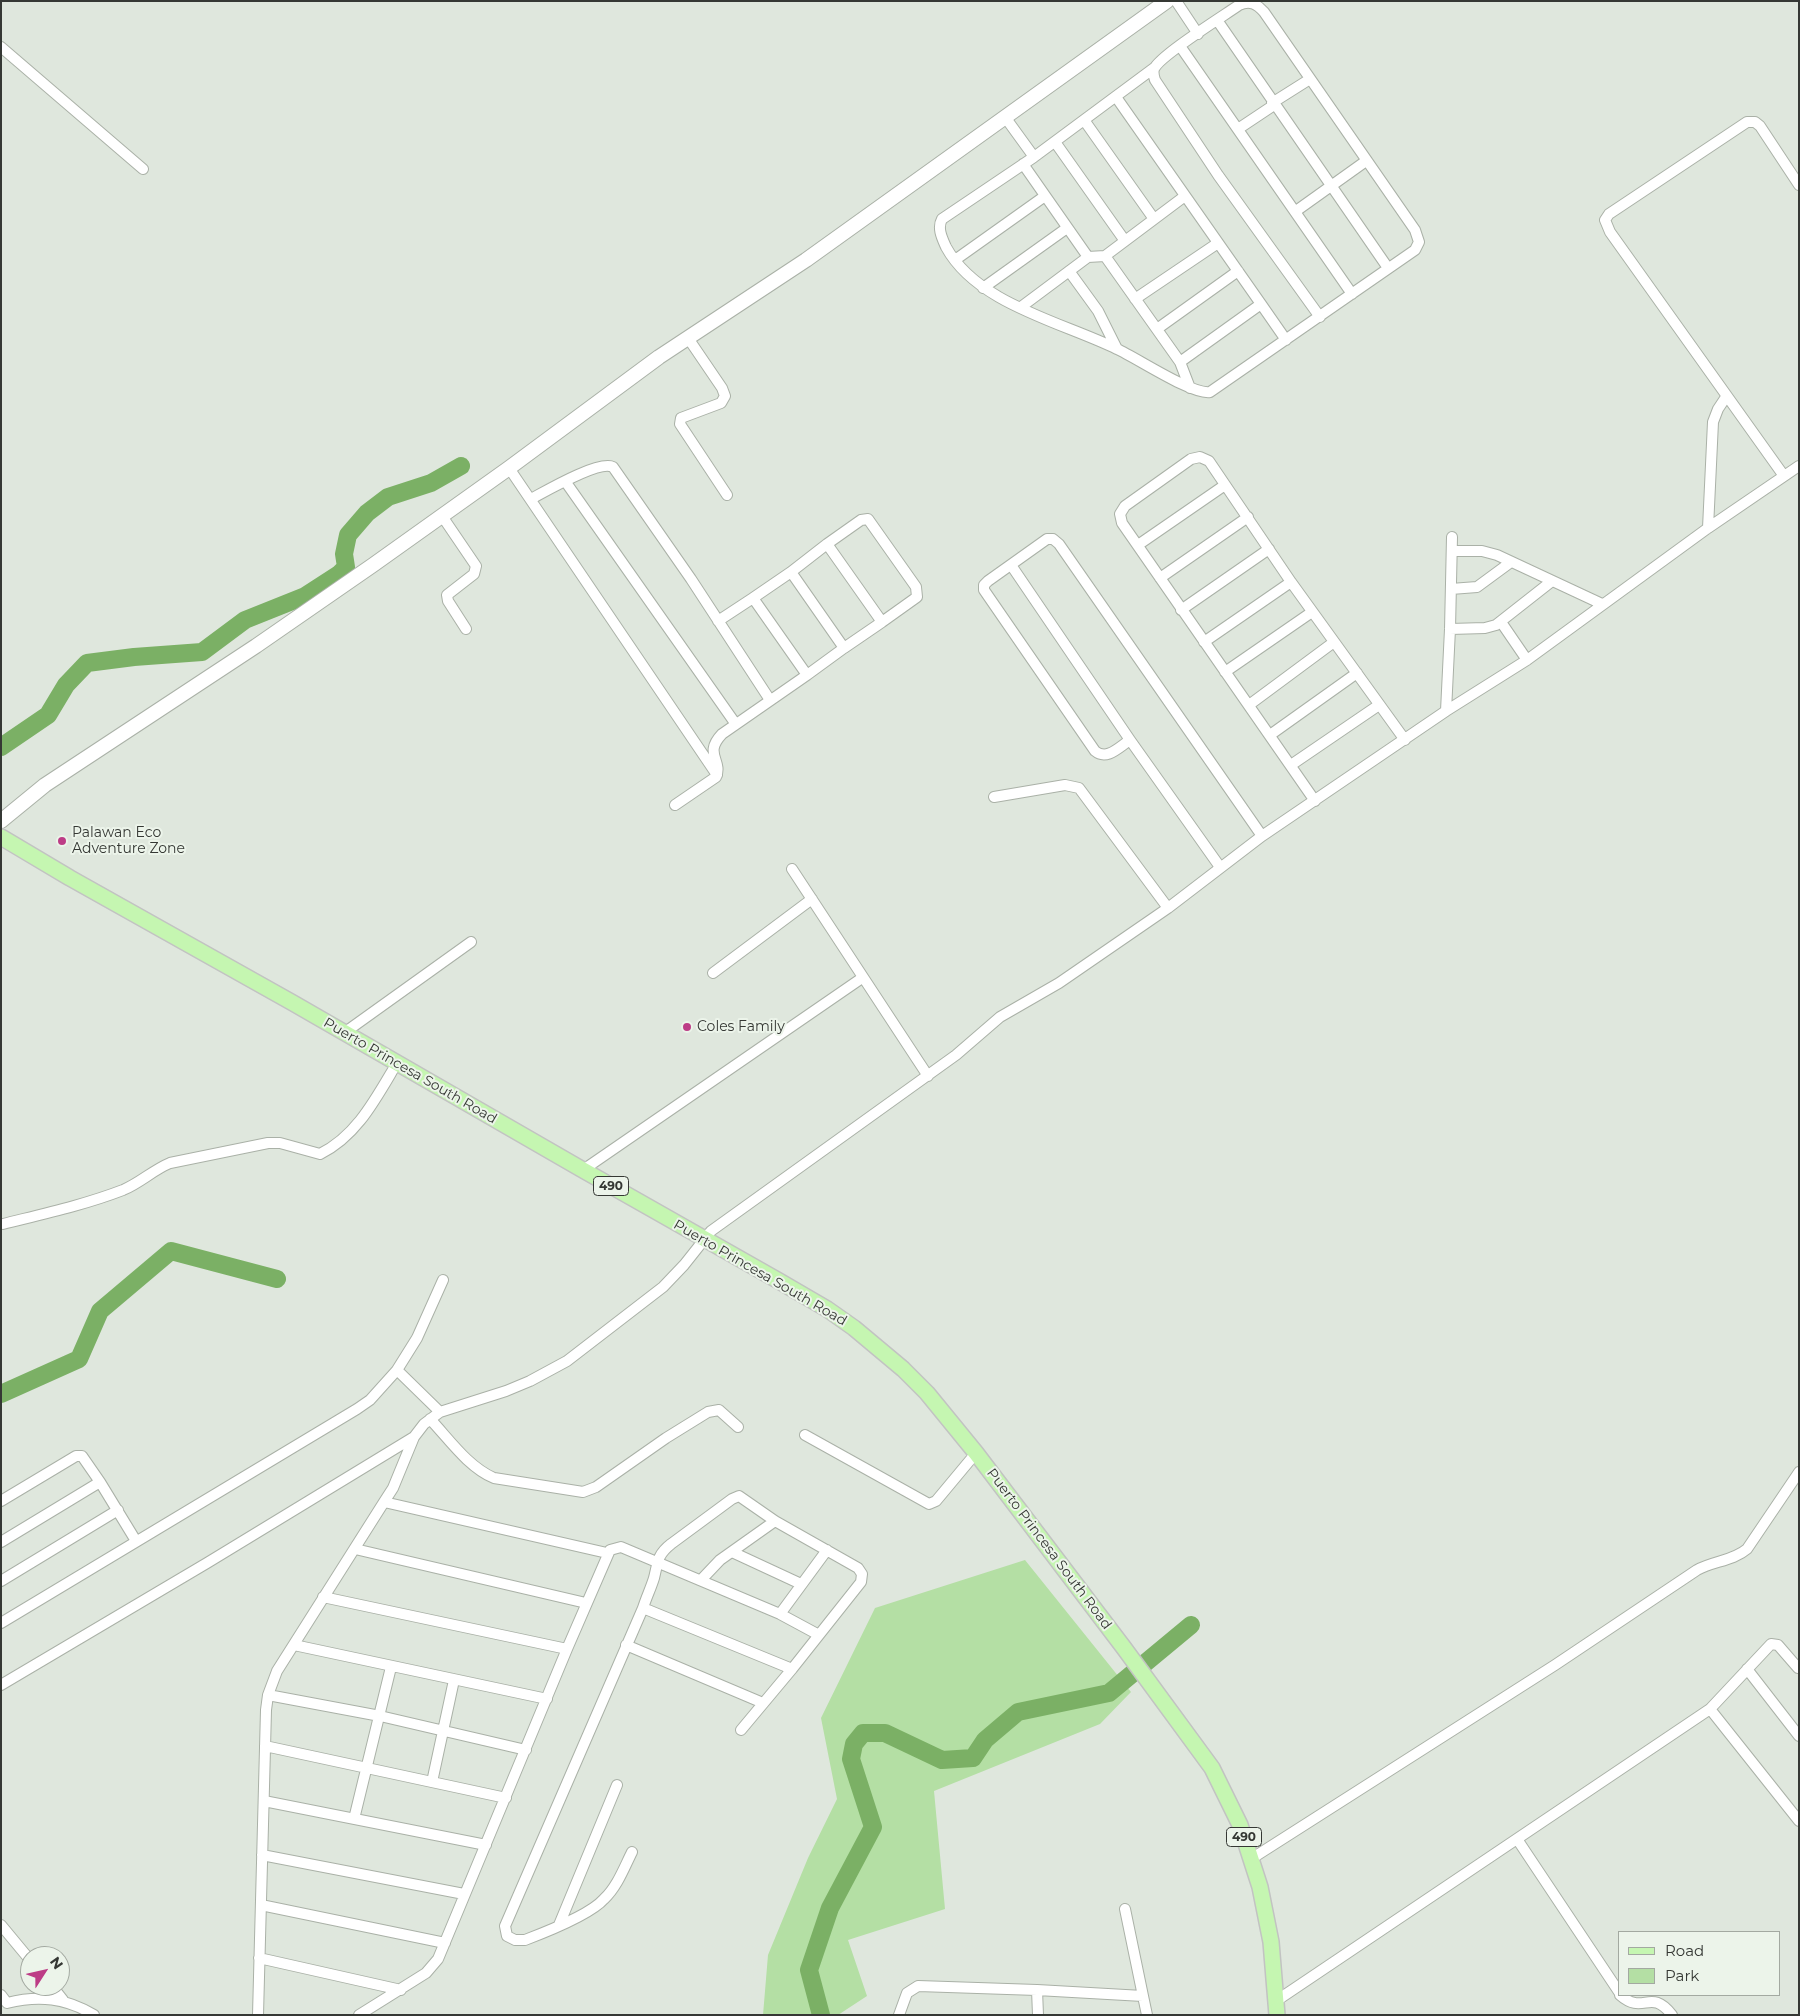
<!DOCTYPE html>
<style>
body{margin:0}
#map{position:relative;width:1800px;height:2016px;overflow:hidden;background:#dfe7dd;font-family:Montserrat,sans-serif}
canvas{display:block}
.frame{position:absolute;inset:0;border:2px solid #353834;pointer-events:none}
.legend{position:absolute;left:1618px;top:1931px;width:162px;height:65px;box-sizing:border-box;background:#ecf4ea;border:1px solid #a3a9a1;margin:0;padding:6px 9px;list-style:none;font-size:15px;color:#353834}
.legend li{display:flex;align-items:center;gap:10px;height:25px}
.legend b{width:25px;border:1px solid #a3a9a1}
.north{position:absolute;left:20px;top:1946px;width:50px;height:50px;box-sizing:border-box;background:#ecf4ea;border:1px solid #a3a9a1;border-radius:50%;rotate:55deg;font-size:14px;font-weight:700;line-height:20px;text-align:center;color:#353834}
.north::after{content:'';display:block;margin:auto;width:18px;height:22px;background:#bd3c86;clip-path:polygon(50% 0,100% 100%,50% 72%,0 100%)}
</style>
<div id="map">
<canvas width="1800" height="2016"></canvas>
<div class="frame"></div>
<ul class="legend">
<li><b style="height:6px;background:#c5f6b1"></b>Road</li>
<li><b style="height:14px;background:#b4dfa4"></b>Park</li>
</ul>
<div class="north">N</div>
</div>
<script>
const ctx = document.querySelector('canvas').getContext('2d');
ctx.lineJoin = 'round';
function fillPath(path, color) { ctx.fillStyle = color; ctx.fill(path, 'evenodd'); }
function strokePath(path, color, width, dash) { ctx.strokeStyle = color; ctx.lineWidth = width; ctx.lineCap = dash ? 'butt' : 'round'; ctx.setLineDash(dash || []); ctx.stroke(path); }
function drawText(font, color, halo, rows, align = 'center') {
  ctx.font = font + ' Montserrat,sans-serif'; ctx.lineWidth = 4; ctx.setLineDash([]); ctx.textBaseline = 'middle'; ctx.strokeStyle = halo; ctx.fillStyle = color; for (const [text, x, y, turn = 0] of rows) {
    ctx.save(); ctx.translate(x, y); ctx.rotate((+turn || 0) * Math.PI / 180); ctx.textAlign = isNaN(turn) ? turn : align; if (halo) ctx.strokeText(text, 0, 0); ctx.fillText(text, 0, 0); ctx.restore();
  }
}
fillPath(new Path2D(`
 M1025,1560L1131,1692L1100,1724L934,1791L945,1909L848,1940L867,1996L838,2015H763L768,1955L808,1858L837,1799L821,1718L875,1608Z`), '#b4dfa4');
strokePath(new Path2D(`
 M1,747L48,715L66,685L87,663L134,657L202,652L245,620L305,596L339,574L346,567L344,554L348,535L367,513L388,497L431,483L461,466
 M1,1394L79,1359L100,1311L171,1251L277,1279
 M821,2015L809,1970L830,1908L873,1827L851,1759L854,1744L863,1733H885L942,1760L973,1758L985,1740L1018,1712L1109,1693L1191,1625`), '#7bb065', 18);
const street = new Path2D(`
 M1176,1L1198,34
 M1217,20L1388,268
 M1180,46L1352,294
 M1,47L143,169
 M1116,97L1261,304
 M1272,103L1310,79
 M1005,117L1034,157L942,219C937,228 942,238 946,247C977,304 1062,322 1117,349C1137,358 1192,395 1210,392L1415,250L1419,242L1415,230L1264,12C1257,4 1250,0 1239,5C1225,15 1159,56 1154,69C1153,72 1154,77 1155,80L1218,175L1320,317
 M1084,120L1154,219
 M1238,129L1274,105
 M1055,142L1125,241
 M1034,157L1154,68
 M1023,164L1088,257L1105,256L1180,362L1190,388
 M1296,211L1366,161
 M1105,256L1185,196
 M955,260L1045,196
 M1069,271L1098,311L1117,349
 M983,288L1067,228
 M1135,299L1218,243
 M1021,307L1088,257
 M1157,329L1238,271
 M688,338L722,388L725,396L721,403L681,418L680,424L727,495
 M1180,362L1261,304L1286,340
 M509,468L717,775
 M1784,476L1610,232L1605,220L1609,214L1747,122H1755L1760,126L1799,185
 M565,481L735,723
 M531,499C546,491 599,460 613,467L691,579L770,700
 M442,516L476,566L474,574L447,595L448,601L466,629
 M1708,528L1713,422L1718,409L1726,397
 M827,544L861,520L868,519L916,587L917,597L882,622
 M1138,545L1225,485
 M1452,551H1482L1497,555L1602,604
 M1011,565L1130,740L1220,867
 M791,572L827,544L882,622L844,648
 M1160,578L1248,517
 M1451,589L1477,587L1511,562
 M753,598L791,572L844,648L807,675
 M1181,610L1269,549
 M1501,622L1527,660
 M1450,629L1485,628L1496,625L1552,581
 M1204,642L1291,582
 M1225,672L1312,612
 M1249,705L1334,642
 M1446,711L1450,629L1452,537
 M1270,735L1357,673
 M1130,740C1119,747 1107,761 1095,751L984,590V585L988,581L1047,539H1053L1059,544L1262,836
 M1291,765L1379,705
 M994,797L1065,785L1079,788L1168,908
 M1315,801L1122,523L1120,514L1125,506L1191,459L1200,457L1209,461L1291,582L1405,740
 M675,805L716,777C723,760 703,754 722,734L807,675L753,598L718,621
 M792,869L928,1076
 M713,973L812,899
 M344,1033L471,942
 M583,1170L862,978
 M3,1224C43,1214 84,1205 123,1190C140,1183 153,1170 170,1163L268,1143H280L320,1154C357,1136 376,1098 397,1063
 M397,1370L417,1338L443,1280
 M430,1419C449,1439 468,1467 494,1478L583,1492L596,1487L666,1438L708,1412L719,1410L738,1427
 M805,1435L929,1504L936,1501L976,1453
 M1,1501L76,1456H82L100,1482L136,1541
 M384,1502L607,1553
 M1,1542L100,1482
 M355,1549L586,1603
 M732,1552L801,1584
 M701,1580L720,1560L775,1521
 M1,1581L118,1510
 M323,1597L567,1649
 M643,1608L792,1669
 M780,1614L827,1550
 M1,1623L357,1409L370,1400L397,1370L440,1412L506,1391L530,1381L567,1361L663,1287L684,1265L711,1231L956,1055L1000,1017L1059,983L1168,908L1262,836L1446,711L1527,660L1708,528L1799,466
 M294,1645L547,1699
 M626,1645L763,1703
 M1747,1669L1799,1736
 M1,1685L207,1563L414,1437
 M268,1695L380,1716L526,1750
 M1710,1709L1771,1644L1778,1645L1798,1668
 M265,1746L506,1798
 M432,1782L454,1680
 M264,1801L486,1845
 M354,1819L391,1667
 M1517,1839L1619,1992
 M632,1852C624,1868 617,1887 604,1899C590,1915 546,1932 525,1940H515L507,1936L505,1926L643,1608C646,1598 651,1588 654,1578C658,1562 657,1555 671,1544L732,1499L739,1496L775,1521L858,1568L862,1574L861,1582L792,1669L741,1730
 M262,1855L464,1894
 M1251,1859L1555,1665L1697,1570C1713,1561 1733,1561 1747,1549L1799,1472
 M261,1905L445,1943
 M1125,1909L1143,1996
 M1,1925L30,1960
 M559,1925L617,1785
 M259,1958L401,1990
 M52,1986L63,2000
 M1037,1990L1038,2015
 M1,1995L7,2003C39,1995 66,1998 94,2015
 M1620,1995C1644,2016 1650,1987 1672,2015
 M1276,2001L1710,1709L1799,1821
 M258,2015L266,1710L268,1695L277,1671L384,1502L393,1488L414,1437L424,1424L440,1412
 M359,2015L426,1973L438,1959L567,1649L610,1550L621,1547L780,1614L819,1635
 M899,2015L907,1993L918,1986L1037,1990L1143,1996L1147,2015`);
const secondary = new Path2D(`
 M1,821L45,785L256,646L373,565L509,468L659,357L806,260L1167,1`);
const primary = new Path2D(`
 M1,837L70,878L293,1003L583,1170L779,1281L827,1309L854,1328L903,1369L927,1393L976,1453L1124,1648L1212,1768L1240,1825L1260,1887L1271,1942L1277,2015`);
strokePath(street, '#aab1a7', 12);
strokePath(secondary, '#aab1a7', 16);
strokePath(primary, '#c2c3c2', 18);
strokePath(street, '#fff', 10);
strokePath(secondary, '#fff', 14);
strokePath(primary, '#c5f6b1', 15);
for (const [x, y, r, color] of [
 [62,841,5,"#bd3c86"],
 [687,1027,5,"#bd3c86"]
]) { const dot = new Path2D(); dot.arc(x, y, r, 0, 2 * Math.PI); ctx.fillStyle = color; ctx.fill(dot); strokePath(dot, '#ecf4ea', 2); }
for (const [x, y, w] of [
 [611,1186,35],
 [1244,1837,35]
]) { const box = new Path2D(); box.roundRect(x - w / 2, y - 9.5, w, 19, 4); ctx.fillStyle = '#ecf4ea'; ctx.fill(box); strokePath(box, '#353834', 1); }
drawText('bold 12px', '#353834', null, [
 ["490",611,1186],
 ["490",1244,1837]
]);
drawText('14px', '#353834', '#ecf4ea', [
 ["Palawan Eco",72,833],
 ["Adventure Zone",72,849],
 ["Coles Family",697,1027]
], 'left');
drawText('14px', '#353834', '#ecf4ea', [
 ["Puerto Princesa South Road",410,1071,30],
 ["Puerto Princesa South Road",760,1273,30],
 ["Puerto Princesa South Road",1049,1549,53]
]);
</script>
